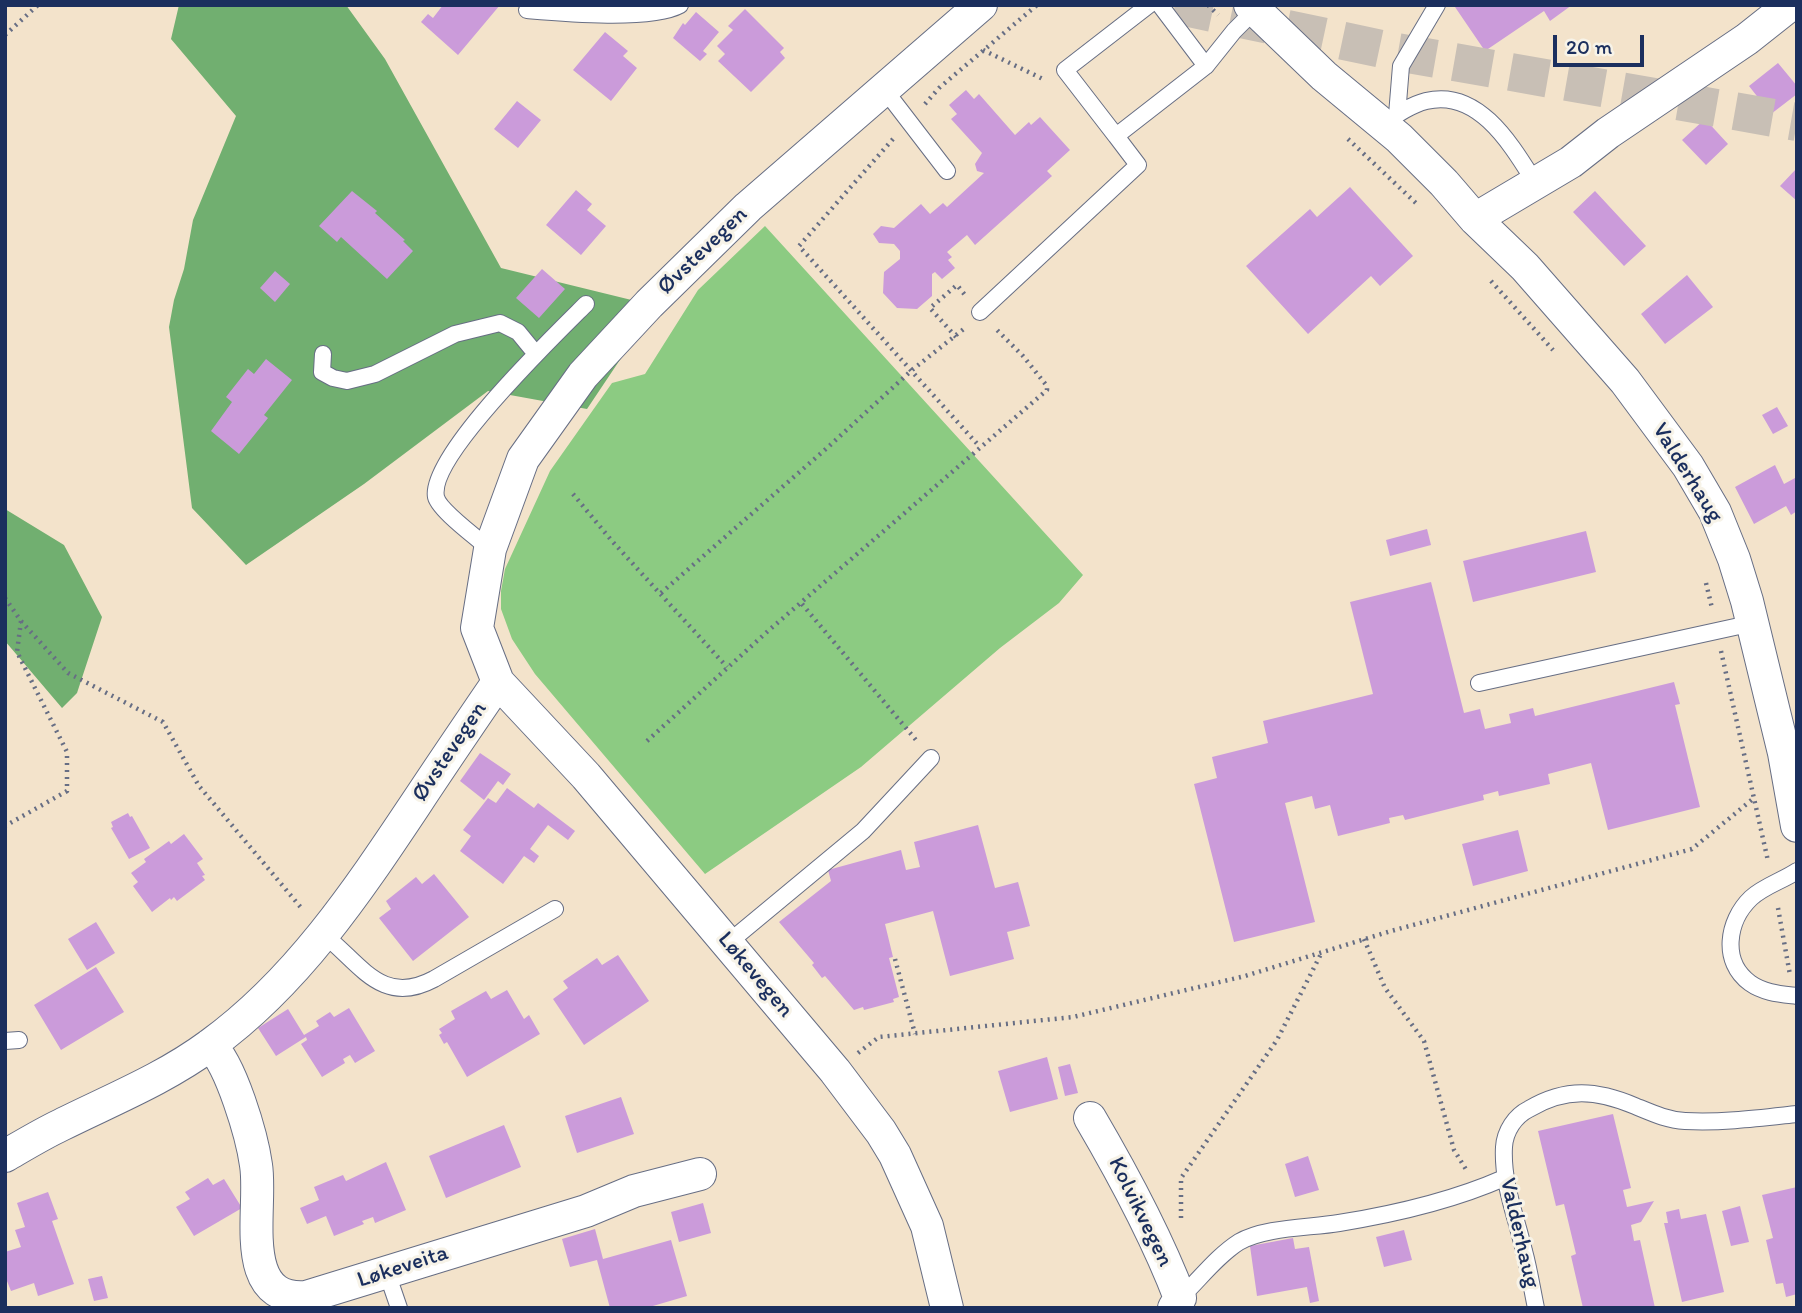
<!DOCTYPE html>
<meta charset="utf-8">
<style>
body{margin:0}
#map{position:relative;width:1802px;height:1313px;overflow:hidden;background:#f3e3cb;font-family:Itim,sans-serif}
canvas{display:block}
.frame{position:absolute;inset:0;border:7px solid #1b2f5e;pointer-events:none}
.scale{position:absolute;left:1553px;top:35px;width:91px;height:32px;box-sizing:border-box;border:4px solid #1b2f5e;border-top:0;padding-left:9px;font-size:21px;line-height:24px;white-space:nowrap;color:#1b2f5e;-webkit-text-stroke:5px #f7f3e8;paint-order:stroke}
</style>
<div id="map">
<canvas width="1802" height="1313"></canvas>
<div class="frame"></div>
<div class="scale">20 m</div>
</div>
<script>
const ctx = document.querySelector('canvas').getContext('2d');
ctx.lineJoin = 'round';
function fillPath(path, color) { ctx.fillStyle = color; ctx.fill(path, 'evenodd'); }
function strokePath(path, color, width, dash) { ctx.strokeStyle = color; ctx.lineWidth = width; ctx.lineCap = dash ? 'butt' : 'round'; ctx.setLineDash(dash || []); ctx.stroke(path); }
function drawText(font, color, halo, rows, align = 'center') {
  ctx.font = font + ' Itim,sans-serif'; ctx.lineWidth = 6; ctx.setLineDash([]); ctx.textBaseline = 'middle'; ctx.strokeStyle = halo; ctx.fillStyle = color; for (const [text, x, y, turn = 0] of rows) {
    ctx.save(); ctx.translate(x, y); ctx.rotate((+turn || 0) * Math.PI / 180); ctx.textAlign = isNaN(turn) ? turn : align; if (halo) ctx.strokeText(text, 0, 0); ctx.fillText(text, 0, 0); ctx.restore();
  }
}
fillPath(new Path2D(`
 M765,226L1083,575L1059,603L1000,648L861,767L705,874L535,674L512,639L501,609V591L505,569L550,471L612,383L645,374L698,290Z`), '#8ccb82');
fillPath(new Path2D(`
 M179,5H346L385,59L501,268L656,306L587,409L488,391L364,484L246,565L192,508L169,327L174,300L184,269L193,220L236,116L171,39Z
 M5,509L64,545L102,617L77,693L62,708L5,641Z`), '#71af70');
fillPath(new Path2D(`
 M443,5H500L458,55L421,22L428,14L433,18Z
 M1458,5H1572L1550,21L1544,11L1485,51L1455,7Z
 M745,9L784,48L780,52L785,58L751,92L718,61L725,54L717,46L733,30L728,26Z
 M696,12L719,32L703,51L707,54L700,61L673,38L683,23L685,25Z
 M605,32L628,51L623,56L637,68L611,101L573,70Z
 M1778,63L1797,86V94L1771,114L1749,86Z
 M966,90L974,99L979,94L1015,135L1029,122L1031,125L1040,117L1070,150L1047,171L1052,176L975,245L967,235L947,252L952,257L948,260L955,268L942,279L935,272L932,274V296L917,309L897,308L883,293L884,272L900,259V251L894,244L879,243L873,234L881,226L894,228L921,204L930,214L943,203L947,207L984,173L977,171L975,164L982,153L951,119L957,114L949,105Z
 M517,101L541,120L518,148L494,129Z
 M1705,119L1728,144L1706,165L1682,140Z
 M1797,168V201L1780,186Z
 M1350,187L1413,256L1380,286L1371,276L1308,334L1246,266L1310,209L1317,217Z
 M576,190L592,204L587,210L606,226L581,255L546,225Z
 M352,191L377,211L375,213L405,240L403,241L413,251L387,279L341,237L337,242L319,226Z
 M1595,191L1646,246L1624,266L1573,212Z
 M542,269L565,289L539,318L516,298Z
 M275,271L290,284L275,302L260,288Z
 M1687,275L1713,307L1665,344L1641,314Z
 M266,359L292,380L264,415L268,418L239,454L211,431L232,402L226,397L248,369L254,374Z
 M1777,407L1788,426L1773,434L1762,415Z
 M1775,465L1784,484L1795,478L1797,483V511L1791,515L1786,506L1754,524L1735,487Z
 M1427,529L1431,545L1390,556L1386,540Z
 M1586,531L1596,572L1473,602L1463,561Z
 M1431,582L1464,713L1480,709L1485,729L1511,723L1509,714L1533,708L1535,716L1674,682L1680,704L1675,705L1700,807L1608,830L1591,763L1548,774L1550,784L1499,796L1498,791L1483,795L1484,800L1405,820L1403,815L1389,818L1390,823L1338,836L1330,805L1315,809L1312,796L1285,803L1315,922L1234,942L1194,784L1217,778L1212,757L1268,743L1263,721L1373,694L1350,602Z
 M480,753L511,774L503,785L498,781L484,800L460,781Z
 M507,788L534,808L538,803L575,831L568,840L548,825L530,849L539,856L534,863L524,856L503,884L460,851L471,836L463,830L488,798L496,803Z
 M128,813L130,817L132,816L150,848L129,859L111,828L113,827L111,822Z
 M978,825L995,888L1018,882L1030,926L1007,932L1014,959L950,976L933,911L885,924L893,957L889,958L899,997L893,999L894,1002L864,1010L863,1007L854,1010L825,976L822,978L812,965L814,963L779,922L831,881L828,870L901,850L906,870L920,867L914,842Z
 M1518,830L1528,871L1473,886L1462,844Z
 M184,834L203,859L197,863L205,875L202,876L205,880L177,901L174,897L171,900L170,898L152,912L133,886L138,882L131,873L146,862L144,859L169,841L171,844Z
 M434,874L469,917L413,961L379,918L391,909L386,901L416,877L422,884Z
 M96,922L115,953L87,970L68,939Z
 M618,955L649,1001L584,1045L553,999L568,988L563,981L597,958L602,965Z
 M96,967L124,1012L61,1050L34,1005Z
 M507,990L524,1019L529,1015L540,1034L467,1077L447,1042L444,1044L439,1035L442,1033L439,1029L455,1019L451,1011L486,991L491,999Z
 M349,1008L375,1051L355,1063L350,1055L343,1059L345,1063L322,1077L301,1044L307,1040L306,1037L276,1056L258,1028L288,1009L304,1035L319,1026L316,1021L330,1012L334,1017Z
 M1047,1057L1058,1099L1010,1112L998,1071Z
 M1070,1064L1078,1093L1065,1096L1058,1067Z
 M621,1097L634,1134L577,1153L565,1116Z
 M1613,1114L1631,1188L1623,1190L1627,1207L1654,1201L1641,1222L1631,1225L1634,1241L1640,1240L1655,1308H1583L1571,1256L1576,1254L1564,1204L1556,1206L1538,1131Z
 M504,1125L521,1167L446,1198L429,1156Z
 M1308,1156L1319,1190L1295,1197L1285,1164Z
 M386,1162L406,1210L375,1223L373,1217L362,1221L364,1224L334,1236L326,1216L307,1224L300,1208L319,1200L314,1187L343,1175L346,1181Z
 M208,1178L213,1185L224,1179L242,1208L194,1236L176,1207L190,1199L185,1192Z
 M1797,1187V1294L1786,1297L1783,1283L1776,1284L1766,1240L1773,1238L1762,1195Z
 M48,1192L58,1219L52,1221L74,1284L38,1296L34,1283L11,1291L5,1276V1252L21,1247L15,1230L25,1227L17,1203Z
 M703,1203L711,1233L679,1242L671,1212Z
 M1740,1206L1749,1242L1731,1246L1722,1211Z
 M1679,1209L1681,1219L1706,1214L1724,1292L1682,1302L1664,1223H1668L1666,1212Z
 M595,1229L603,1259L671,1240L687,1296L646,1308H610L597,1260L570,1267L562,1239Z
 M1404,1230L1412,1260L1384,1267L1376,1237Z
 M1293,1238L1295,1249L1309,1247L1319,1301L1310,1303L1307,1287L1257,1296L1250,1246Z
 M102,1276L108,1298L94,1301L88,1279Z`), '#cb9bda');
strokePath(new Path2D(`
 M1175,5L1391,51L1797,122`), '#c8bfb5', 38, [38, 19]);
const lane = new Path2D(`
 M1149,5L1065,70L1116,136L1206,66L1234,31L1255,10
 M1160,5L1206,66
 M527,10C562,13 651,21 680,5
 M884,89L947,171
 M1397,115L1401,66L1437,5
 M1382,125C1395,116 1410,105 1426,101C1479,88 1512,146 1536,184
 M980,312L1138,165L1116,136
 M323,354L322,372L333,378L347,381L375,374L455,334L500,323L518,332L536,354
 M490,549C479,540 439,510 436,497C428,457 556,334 586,304
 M1479,683L1753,623
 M1797,871C1782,881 1764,886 1751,898C1727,921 1721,962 1750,983C1764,993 1781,994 1797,996
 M323,934C361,964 382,1007 434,979L555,909
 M728,943L863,831L931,758
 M5,1041L19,1040
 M387,1273L399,1308
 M1180,1298C1199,1280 1217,1256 1239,1242C1265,1227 1309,1228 1339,1223C1395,1214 1452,1201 1504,1178
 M1536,1308C1532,1289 1529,1269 1524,1251C1516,1216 1502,1183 1504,1147C1505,1131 1515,1116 1529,1109C1566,1087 1597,1090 1635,1106C1652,1113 1667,1120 1685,1121C1722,1123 1760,1118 1797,1114`);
const street = new Path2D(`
 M1250,5L1324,76L1399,138L1444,183L1475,219L1525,267L1625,381L1688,466L1715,512L1734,559L1747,601L1784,753L1797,826
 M1475,219L1571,162L1608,133L1747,39L1790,5
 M210,1045C231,1064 252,1136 256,1165C263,1207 236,1302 306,1297L586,1211L634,1191L700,1174
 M1090,1118C1124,1176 1156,1235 1180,1298L1174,1308
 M5,1156C24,1145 42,1134 61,1125C111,1100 164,1079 210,1045C296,983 357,892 415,805C442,764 470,723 498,682
 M947,1308L927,1226L895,1155L881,1132L835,1071L586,776L498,682L477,628L490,549L523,459L583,375L649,304L748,207L981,5`);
strokePath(lane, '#676e84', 18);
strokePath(street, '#676e84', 34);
strokePath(new Path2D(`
 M1208,5L1218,15
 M5,35L38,5
 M983,50L1045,80
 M925,104L939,88L1037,5
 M893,139L799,246L980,447
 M1348,139L1418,205
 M1491,281L1553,350
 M956,337L930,308L957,285L965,295
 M573,494L612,541L727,667
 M1706,583L1712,608
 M661,593L827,448L912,370L965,328
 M5,598L21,621L17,652L67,752V791L5,826
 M802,604L916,740
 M21,621L68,673L163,722L199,786L303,910
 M1721,651L1768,861
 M647,741L768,631L1047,390V386L1023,356L995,328
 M1778,908L1790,975
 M1364,939L1385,988L1424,1041L1454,1150L1467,1171
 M895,959L915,1034
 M858,1053L879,1037L1073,1017L1245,976L1391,931L1692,849L1754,798
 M1181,1218V1178L1277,1040L1322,952`), '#676e84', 4.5, [2, 5]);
strokePath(lane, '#fff', 16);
strokePath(street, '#fff', 32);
drawText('23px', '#1b2f5e', '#f7f3e8', [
 ["Øvstevegen",703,251,-44],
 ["Valderhaug",1687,473,58],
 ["Øvstevegen",450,752,-56],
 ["Løkevegen",755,975,50],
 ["Kolvikvegen",1140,1212,64],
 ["Valderhaug",1519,1233,77],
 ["Løkeveita",403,1267,-18]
]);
</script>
